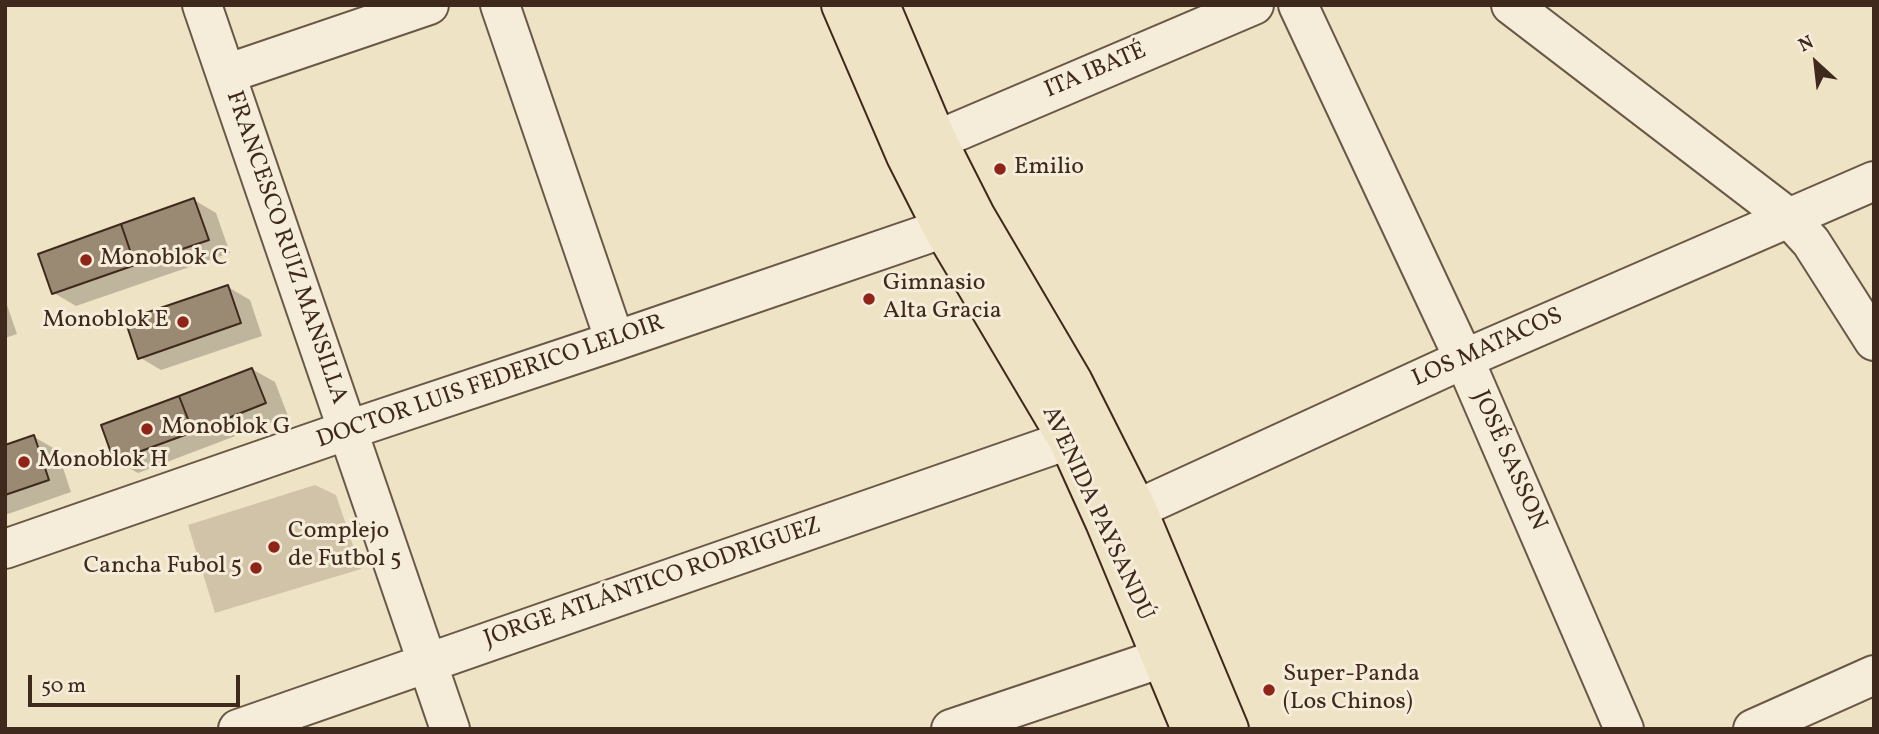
<!DOCTYPE html>
<meta charset="utf-8">
<style>
body{margin:0}
#map{position:relative;width:1879px;height:734px;overflow:hidden;background:#efe3c5;font-family:Vollkorn,serif}
canvas{display:block}
.frame{position:absolute;inset:0;border:7px solid #3e291c;pointer-events:none}
.north{position:absolute;left:1781px;top:28px;width:70px;height:70px;-webkit-text-stroke:5px #f5edd9;paint-order:stroke;rotate:333deg;font-size:19px;font-weight:700;line-height:28px;text-align:center;color:#3e291c}
.north::after{content:'';display:block;margin:auto;width:24px;height:32px;background:#3e291c;clip-path:polygon(50% 0,100% 100%,50% 72%,0 100%)}
.scale{position:absolute;left:28px;top:675px;width:212px;height:32px;box-sizing:border-box;border:4px solid #3e291c;border-top:0;padding-left:9px;font-size:21px;line-height:24px;white-space:nowrap;color:#3e291c;-webkit-text-stroke:5px #f5edd9;paint-order:stroke}
</style>
<div id="map">
<canvas width="1879" height="734"></canvas>
<div class="frame"></div>
<div class="north">N</div>
<div class="scale">50 m</div>
</div>
<script>
const ctx = document.querySelector('canvas').getContext('2d');
ctx.lineJoin = 'round';
function fillPath(path, color) { ctx.fillStyle = color; ctx.fill(path, 'evenodd'); }
function strokePath(path, color, width, dash) { ctx.strokeStyle = color; ctx.lineWidth = width; ctx.lineCap = dash ? 'butt' : 'round'; ctx.setLineDash(dash || []); ctx.stroke(path); }
function drawText(font, color, halo, rows, align = 'center') {
  ctx.font = font + ' Vollkorn,serif'; ctx.lineWidth = 6; ctx.setLineDash([]); ctx.textBaseline = 'middle'; ctx.strokeStyle = halo; ctx.fillStyle = color; for (const [text, x, y, turn = 0] of rows) {
    ctx.save(); ctx.translate(x, y); ctx.rotate((+turn || 0) * Math.PI / 180); ctx.textAlign = isNaN(turn) ? turn : align; if (halo) ctx.strokeText(text, 0, 0); ctx.fillText(text, 0, 0); ctx.restore();
  }
}
fillPath(new Path2D(`
 M315,485L336,495L361,569L215,613L188,525Z`), '#d1c3a8');
fillPath(new Path2D(`
 M194,200L216,213L230,253L76,306L54,293Z
 M228,287L250,300L262,336L161,370L139,357Z
 M5,299L17,334L5,338Z
 M252,369L275,382L288,416L138,473L115,460Z
 M34,437L57,450L71,492L5,515V447Z`), '#0003');
const building = new Path2D(`
 M194,198L209,240L135,265L121,224Z
 M121,224L135,265L52,294L38,254Z
 M228,285L241,323L138,359L125,320Z
 M252,368L266,403L193,432L179,396Z
 M179,396L193,432L114,461L101,425Z
 M34,435L49,480L5,495V445Z`);
fillPath(building, '#9a8a74');
strokePath(building, '#3e291c', 2);
const minor = new Path2D(`
 M202,5L450,729
 M500,5L615,341
 M1298,5L1464,359L1624,729
 M1511,5L1789,218L1811,242L1874,341
 M226,74L429,5
 M937,140L1254,5
 M1107,521L1137,509L1464,359L1874,181
 M5,549L348,430L615,341L974,218
 M238,729L1068,440
 M951,729L1162,658
 M1753,729L1874,675`);
const major = new Path2D(`
 M841,5L906,156L943,229L1068,440L1105,522L1191,729
 M880,5L937,140L976,217L1073,382L1137,509L1229,729`);
strokePath(minor, '#6a5846', 42);
strokePath(major, '#3e291c', 42);
strokePath(minor, '#f5edd9', 38);
strokePath(major, '#efe3c5', 38);
for (const [x, y, r, color] of [
 [1000,169,7,"#8f2418"],
 [86,260,7,"#8f2418"],
 [869,299,7,"#8f2418"],
 [183,322,7,"#8f2418"],
 [147,429,7,"#8f2418"],
 [24,462,7,"#8f2418"],
 [274,547,7,"#8f2418"],
 [256,568,7,"#8f2418"],
 [1269,690,7,"#8f2418"]
]) { const dot = new Path2D(); dot.arc(x, y, r, 0, 2 * Math.PI); ctx.fillStyle = color; ctx.fill(dot); strokePath(dot, '#f5edd9', 2.5); }
drawText('24px', '#3e291c', '#f5edd9', [
 ["ITA IBATÉ",1096,72,-23],
 ["FRANCESCO RUIZ MANSILLA",285,248,71],
 ["LOS MATACOS",1488,349,-24],
 ["DOCTOR LUIS FEDERICO LELOIR",491,383,-19],
 ["JOSÉ SASSON",1508,461,66],
 ["AVENIDA PAYSANDÚ",1096,514,65],
 ["JORGE ATLÁNTICO RODRIGUEZ",653,584,-19]
]);
drawText('24px', '#3e291c', '#f5edd9', [
 ["Emilio",1014,169],
 ["Monoblok C",100,260],
 ["Gimnasio",883,285],
 ["Alta Gracia",883,313],
 ["Monoblok E",169,322,"right"],
 ["Monoblok G",161,429],
 ["Monoblok H",38,462],
 ["Complejo",288,533],
 ["de Futbol 5",288,561],
 ["Cancha Fubol 5",242,568,"right"],
 ["Super-Panda",1283,676],
 ["(Los Chinos)",1283,704]
], 'left');
</script>
